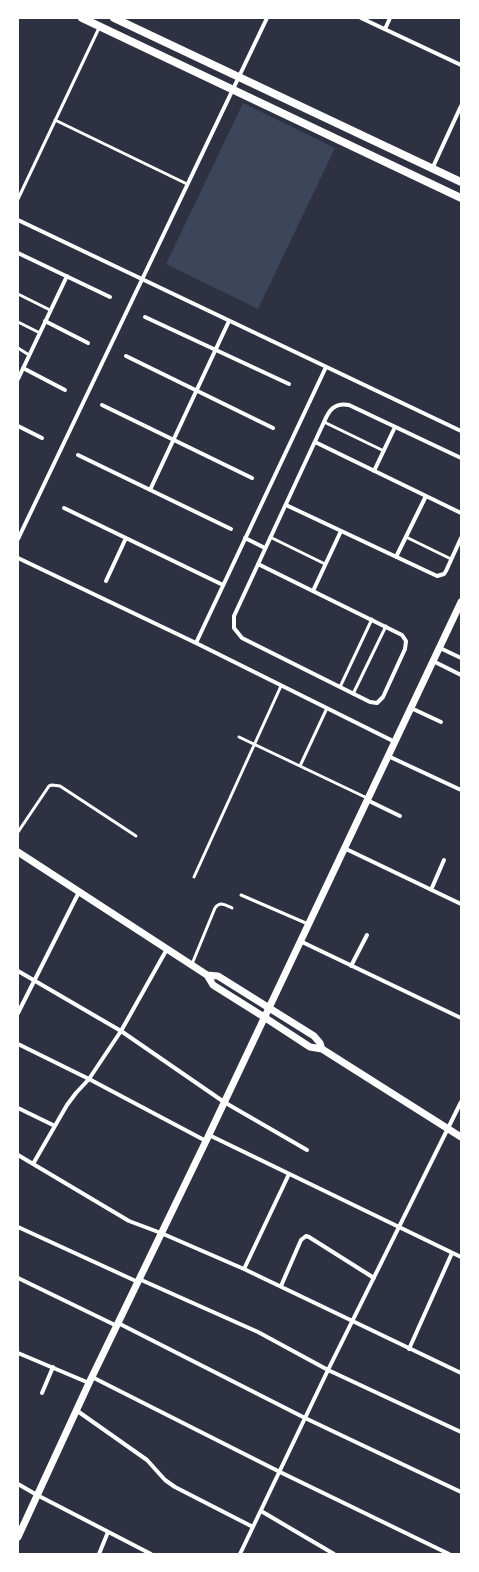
<!DOCTYPE html>
<style>
body{margin:0}
#map{position:relative;width:479px;height:1572px;overflow:hidden;background:#2d3142;font-family:Quicksand,sans-serif}
canvas{display:block}
.frame{position:absolute;inset:0;border:19px solid #fff;pointer-events:none}
</style>
<div id="map">
<canvas width="479" height="1572"></canvas>
<div class="frame"></div>
</div>
<script>
const ctx = document.querySelector('canvas').getContext('2d');
ctx.lineJoin = 'round';
function fillPath(path, color) { ctx.fillStyle = color; ctx.fill(path, 'evenodd'); }
function strokePath(path, color, width, dash) { ctx.strokeStyle = color; ctx.lineWidth = width; ctx.lineCap = dash ? 'butt' : 'round'; ctx.setLineDash(dash || []); ctx.stroke(path); }
fillPath(new Path2D(`
 M243,103L335,148L258,309L166,264Z`), '#3c4559');
strokePath(new Path2D(`
 M55,120L187,184
 M18,199L99,28
 M18,294L50,310
 M18,322L40,333
 M18,348L29,355
 M324,422L384,451
 M270,537L325,564
 M406,537L451,559
 M340,687L372,619
 M353,694L386,626
 M239,737L367,798
 M300,766L327,708
 M18,832L49,786L52,785L60,786L136,836
 M194,877L281,686
 M241,895L308,924
 M192,964L215,908C220,901 226,905 232,908`), '#fff', 3);
strokePath(new Path2D(`
 M361,18L461,65
 M385,29L390,18
 M432,169L461,106
 M18,220L461,431
 M18,253L110,297
 M145,317L289,384
 M45,321L88,343
 M126,356L273,428
 M23,368L65,390
 M18,379L67,276
 M102,405L252,478
 M18,426L42,438
 M315,442L461,513
 M78,455L231,529
 M374,471L395,427
 M150,490L229,321
 M286,505L437,576L444,574L446,571L461,538
 M64,508L223,585
 M245,538L265,548
 M18,539L267,18
 M396,557L426,496
 M18,558L196,643L395,742
 M258,564L402,635L406,641L405,649L383,697L377,703L370,702L242,638L234,628V616L324,422C329,410 335,402 349,405L461,458
 M106,581L126,538
 M313,591L341,531
 M196,643L326,367
 M440,648L461,658
 M433,661L461,675
 M411,708L441,722
 M388,756L461,790
 M367,800L400,816
 M344,848L461,904
 M431,890L444,860
 M300,941L461,1018
 M351,966L367,935
 M18,971L121,1031L224,1102L307,1150
 M18,1013L79,892
 M18,1044L89,1079L206,1141
 M18,1108L55,1126
 M209,1135L461,1257
 M18,1155L129,1221L161,1233L244,1269L461,1373
 M33,1164L67,1105L76,1093L89,1079L121,1031L167,949
 M18,1227L138,1282
 M244,1269L289,1174
 M18,1278L117,1326
 M139,1279L258,1332L328,1370L461,1432
 M281,1286L301,1240L306,1236L309,1237L374,1278
 M118,1323L305,1418L461,1492
 M409,1349L452,1253
 M18,1353L89,1383
 M92,1377L280,1472L449,1554
 M42,1393L53,1367
 M76,1410L147,1460L165,1480L175,1487L253,1527
 M18,1484L37,1495L151,1554
 M261,1511L334,1554
 M99,1554L108,1532
 M240,1554L328,1370L461,1102`), '#fff', 4);
strokePath(new Path2D(`
 M18,852L207,975L213,985L264,1017L310,1047L322,1049L461,1137
 M207,975L218,976L314,1036L320,1043L322,1049
 M18,1537L89,1383L206,1141L461,602`), '#fff', 7);
strokePath(new Path2D(`
 M82,18L461,198
 M114,18L461,182`), '#fff', 8);
</script>
